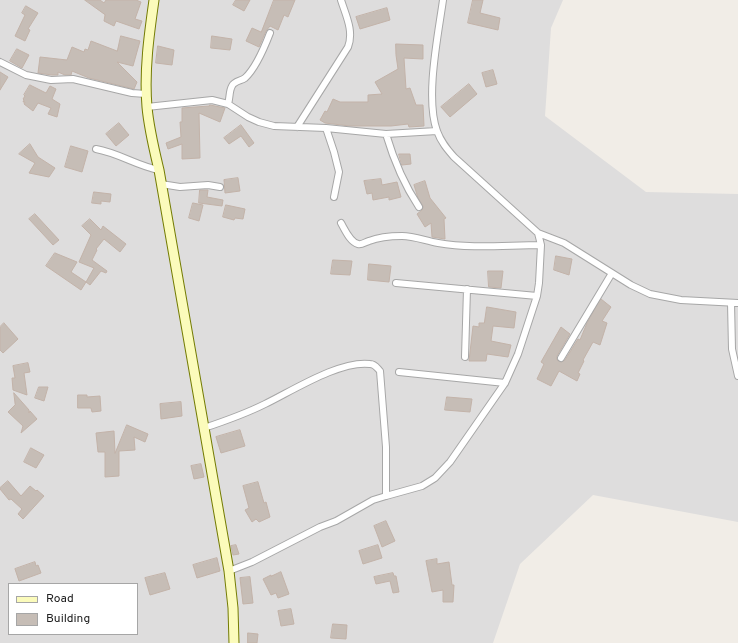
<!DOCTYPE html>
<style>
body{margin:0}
#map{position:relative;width:738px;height:643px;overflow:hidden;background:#f1ede7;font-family:Overpass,sans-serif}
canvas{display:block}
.legend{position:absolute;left:8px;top:583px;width:130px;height:52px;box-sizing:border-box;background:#fff;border:1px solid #a6a6a6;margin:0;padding:5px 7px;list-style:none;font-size:12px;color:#202020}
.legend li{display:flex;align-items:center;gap:8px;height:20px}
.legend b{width:20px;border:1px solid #a6a6a6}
</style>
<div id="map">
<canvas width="738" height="643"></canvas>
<ul class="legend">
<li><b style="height:5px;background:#fbfbbb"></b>Road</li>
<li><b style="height:11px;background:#c6bdb6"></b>Building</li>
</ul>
</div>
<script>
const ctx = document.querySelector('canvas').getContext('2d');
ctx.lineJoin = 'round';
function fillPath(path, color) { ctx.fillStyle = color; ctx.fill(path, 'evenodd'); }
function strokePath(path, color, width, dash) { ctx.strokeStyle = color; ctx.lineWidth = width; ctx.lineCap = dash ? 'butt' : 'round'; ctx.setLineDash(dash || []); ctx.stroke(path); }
fillPath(new Path2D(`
 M0,0H563L551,28L545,116L646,192L738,194V522L593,495L520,564L493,643H0ZM9,584H137V634H9Z`), '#dedddd');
const building = new Path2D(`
 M85,0H100L104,3L106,0H136L141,2L135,19L142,21L139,29L116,21L114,26L104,21L105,15Z
 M236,0H250L244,11L233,5Z
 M274,0H295L288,17L284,15L278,30L270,26L266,31L259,47L246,41L252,28L261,32Z
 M473,0H483L480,13L500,18L498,30L468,23Z
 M26,6L38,13L28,29L30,30L25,41L15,36L25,15L22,13Z
 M387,8L390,20L360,29L356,17Z
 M121,36L140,41L133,66L117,62L137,82L134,89L89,78L72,71L71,75H65L58,72V75H52L38,73L40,57L67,60L72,47L84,52L85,49L88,50L91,41L117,51Z
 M212,36L232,39L230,50L211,48Z
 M396,44L423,45V59L404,58L406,89L410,88L416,105H423L424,126L409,127L408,124L391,126H350L325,123L320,120L325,111L327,112L333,99L340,102H368V95L382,94L375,82L398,69L396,55Z
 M158,46L174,50L172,65L156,63Z
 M17,49L29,55L22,68L10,61Z
 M493,70L497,84L486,87L482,73Z
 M0,72L8,77L0,90Z
 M469,84L477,94L450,117L441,107Z
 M30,85L46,93L50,86L56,89L52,99L60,104L57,117L48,114L51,108L38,103L33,111L24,104L25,102H23L24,100L23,99L25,96L24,95Z
 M210,105L225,108L220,122L199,113L200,158L182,159V144L168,149L166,143L181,137L180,122H182V108L209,106Z
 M119,123L129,135L116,146L106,134Z
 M241,125L254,143L249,147L241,136L229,144L224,138Z
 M30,144L38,157L55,168L49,177L29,173L35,163L19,154Z
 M71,146L88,151L82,172L65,167Z
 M399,154H410L411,164L402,165Z
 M238,178L240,191L225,193L224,180Z
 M381,179L382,185L397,182L401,197L389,200V197L373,200L372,193L367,194L364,181Z
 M425,181L430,198L446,218L444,219L445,239L432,237L431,223L425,227L417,214L422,210L423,206L418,198L414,185Z
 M200,190H208L207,197L223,200L222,206L199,203Z
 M94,192L111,194L110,202L101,201V204L92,203Z
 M193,203L203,205L199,221L189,218Z
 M226,205L245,209L243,219L235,218L234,220L223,217Z
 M35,214L59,240L53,245L29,219Z
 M90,219L101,230L103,226L126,244L120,252L104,239L96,249L97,250L92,260L107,271L106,273L101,271L90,285L86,282L94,268L79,262L91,235L82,226Z
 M55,253L77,262L71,272L86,282L81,290L46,266Z
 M556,256L572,259L569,275L554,270Z
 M333,260L352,261L350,275L331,274Z
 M369,264L391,266L389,282L368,280Z
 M488,271H503L501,288L489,287Z
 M601,299L611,307L602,321L607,323L600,345L593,342L583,360L584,361L578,373L580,374L577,381L559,371L551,386L537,379L544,364L541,362L561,327L570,334L557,356V360L561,362L565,360L578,339L580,340L587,323Z
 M487,307L516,312L514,328L493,326L491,341L511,345L508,357L487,354L486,361H469L473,326L479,327V323H484Z
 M4,323L18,339L3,353L0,350V327Z
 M28,363L30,372L24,373L27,395L13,390L12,378H15L13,366Z
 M39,387H48L44,401L35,398Z
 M14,393L29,410V413L30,411L37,419L21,433L23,426L8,412L15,405Z
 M78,395H87V397L100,396L101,411L92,412L91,408H78Z
 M447,397L472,399L470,412L445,410Z
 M181,402L182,416L161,419L160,404Z
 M127,425L148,434L145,442L134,437L135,450L119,451V476L105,477V452H98L96,433L114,431L115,453Z
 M240,430L245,446L221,453L216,437Z
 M31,448L44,455L36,468L24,462Z
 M201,464L204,477L194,479L191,466Z
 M8,481L21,496L30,486L36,491L37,490L44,496L23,519L18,514L22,509L11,499L9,500L0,489V488Z
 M258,482L264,503L266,502L270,517L259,522L256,519L252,522L245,510L249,508L243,486Z
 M386,521L395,541L382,547L374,526Z
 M236,545L239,554L233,555L231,546Z
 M378,545L382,558L363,564L359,551Z
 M217,558L220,571L197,578L193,565Z
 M437,559V564L449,562L452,585H454L453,602H443V590L432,592L426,561Z
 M35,562L36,566L38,565L41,573L19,581L15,569Z
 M281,572L289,594L278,598L276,593L271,595L263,579L271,575V576Z
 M165,573L170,589L150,595L145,578Z
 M393,573L394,576H396L399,592L393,593L390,581L376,584L374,577Z
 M250,577L253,603L243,604L240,578Z
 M291,609L294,624L281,626L278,611Z
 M333,624L347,625L346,639L331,638Z
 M248,633L258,634L257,643H248Z`);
fillPath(building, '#c6bdb6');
strokePath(building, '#c3b3a9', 1);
const street = new Path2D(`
 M0,62L26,75L51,80L73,79L132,93L146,94
 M228,104C230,98 229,91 232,86C234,81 241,81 245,78C256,68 265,46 270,33
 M147,107L212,100L228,104L248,117L259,122L274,126L326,128L386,134L437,131
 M297,127L348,47C354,31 346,16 341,0
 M326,128L334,152L339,172L334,197
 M386,134C394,161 403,183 419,207
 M96,149C119,153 137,166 159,170
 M161,184L180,187L208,185L220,187
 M341,223C345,230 350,242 358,244C362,245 365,242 369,241C379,237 391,236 402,236C414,236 426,241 438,243C471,249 507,245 541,245
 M538,233L564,243L631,285L650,294L681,300L738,303
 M396,283L537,296
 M731,303L732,349L738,376
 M465,357L467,289
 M561,358L612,273
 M399,372L505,383
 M204,428C225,421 245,414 265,404C292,391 340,360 370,364C375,364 377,368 380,371L386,447V496
 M229,571L252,562L320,527L336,521L373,500L386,496L422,486L435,478L450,462L505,383L518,354L537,296L539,283L541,245L538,233L454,157C447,149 441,142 437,131C425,98 438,36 443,0`);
const secondary = new Path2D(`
 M154,0C149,35 144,71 147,107C149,129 154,149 159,170L229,571L233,608L234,643`);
strokePath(street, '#a7a7a7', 8);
strokePath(secondary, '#747c03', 11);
strokePath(street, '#fff', 6);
strokePath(secondary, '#fbfbbb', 9);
</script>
